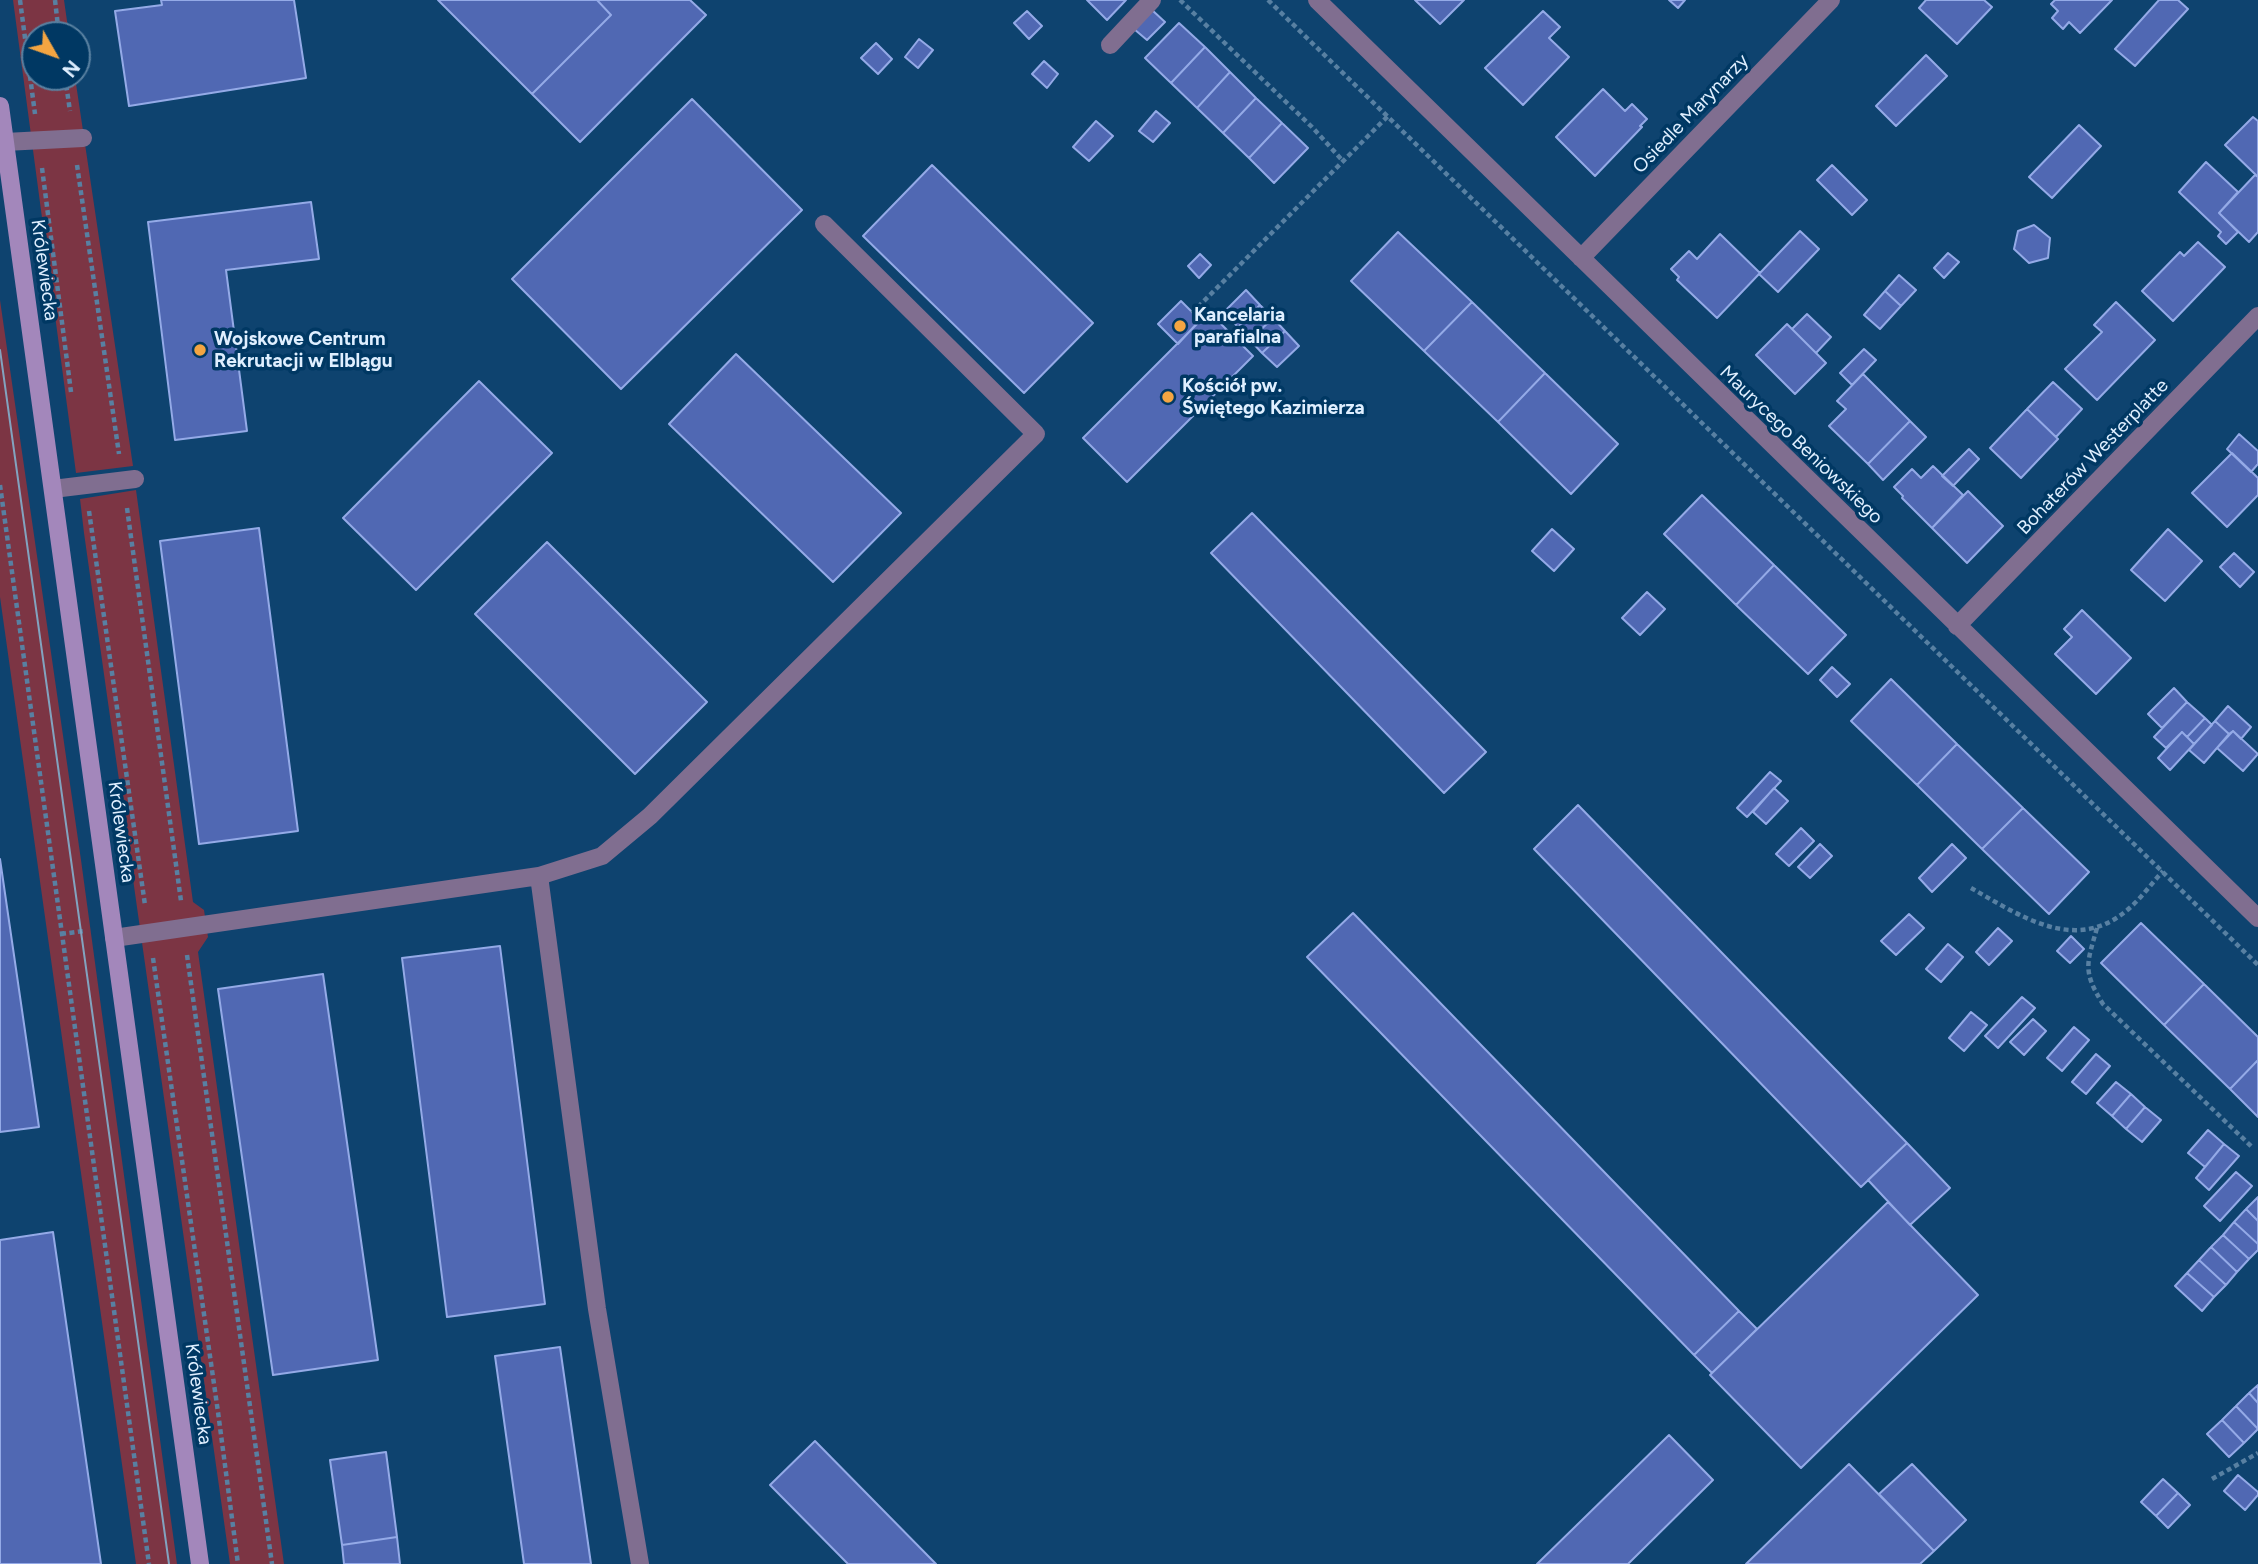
<!DOCTYPE html>
<meta charset="utf-8">
<style>
body{margin:0}
#map{position:relative;width:2258px;height:1564px;overflow:hidden;background:#0e436f;font-family:Figtree,sans-serif}
canvas{display:block}
.north{position:absolute;left:21px;top:21px;width:70px;height:70px;box-sizing:border-box;background:#003863;border:2px solid #5981a1;border-radius:50%;rotate:130deg;font-size:19px;font-weight:700;line-height:28px;text-align:center;color:#dfefff}
.north::after{content:'';display:block;margin:auto;width:24px;height:32px;background:#f3a542;clip-path:polygon(50% 0,100% 100%,50% 72%,0 100%)}
</style>
<div id="map">
<canvas width="2258" height="1564"></canvas>
<div class="north">N</div>
</div>
<script>
const ctx = document.querySelector('canvas').getContext('2d');
ctx.lineJoin = 'round';
function fillPath(path, color) { ctx.fillStyle = color; ctx.fill(path, 'evenodd'); }
function strokePath(path, color, width, dash) { ctx.strokeStyle = color; ctx.lineWidth = width; ctx.lineCap = dash ? 'butt' : 'round'; ctx.setLineDash(dash || []); ctx.stroke(path); }
function drawText(font, color, halo, rows, align = 'center') {
  ctx.font = font + ' Figtree,sans-serif'; ctx.lineWidth = 7; ctx.setLineDash([]); ctx.textBaseline = 'middle'; ctx.strokeStyle = halo; ctx.fillStyle = color; for (const [text, x, y, turn = 0] of rows) {
    ctx.save(); ctx.translate(x, y); ctx.rotate((+turn || 0) * Math.PI / 180); ctx.textAlign = isNaN(turn) ? turn : align; if (halo) ctx.strokeText(text, 0, 0); ctx.fillText(text, 0, 0); ctx.restore();
  }
}
fillPath(new Path2D(`
 M13,0H64L69,35H35V77H75L133,466L76,473Z
 M0,300L81,860L177,1564H136L0,597Z
 M136,490L193,902L204,910L208,937L198,952L284,1564H230L84,533L80,499Z`), '#7c3544');
const building = new Path2D(`
 M161,0H294L306,78L129,106L115,11L162,5Z
 M438,0H597L611,15L532,94Z
 M597,0H690L706,15L580,142L532,94L611,15Z
 M1087,0H1126L1107,20Z
 M1415,0H1464L1440,24Z
 M1669,0H1685L1678,8Z
 M1926,0H1984L1992,7L1957,44L1919,8Z
 M2055,0H2112L2080,33L2069,22L2063,29L2052,18L2058,11L2051,4Z
 M2159,0H2178L2188,9L2135,66L2115,49Z
 M1152,10L1165,22L1147,40L1134,29Z
 M1027,11L1042,26L1029,39L1014,23Z
 M1543,11L1560,27L1549,38L1569,57L1523,105L1485,68Z
 M1179,23L1205,47L1171,83L1145,58Z
 M919,39L933,50L918,68L905,57Z
 M876,43L892,59L878,74L861,58Z
 M1205,47L1230,72L1197,108L1171,83Z
 M1926,55L1947,76L1896,126L1876,106Z
 M1044,61L1058,74L1047,88L1032,74Z
 M1230,72L1256,98L1223,133L1197,108Z
 M1603,89L1625,111L1632,104L1647,119L1640,126L1642,127L1595,176L1556,137Z
 M1256,98L1282,123L1249,158L1223,133Z
 M692,99L802,210L621,389L512,279Z
 M1156,111L1170,123L1153,142L1139,131Z
 M2253,117L2258,121V177L2225,145Z
 M1096,121L1113,136L1089,161L1073,147Z
 M1282,123L1308,148L1274,183L1249,158Z
 M2079,125L2101,146L2052,198L2029,177Z
 M2206,162L2238,192L2219,213L2238,232L2226,244L2218,236L2221,232L2179,192Z
 M932,165L1093,323L1024,393L863,236Z
 M1832,165L1867,200L1852,215L1817,180Z
 M2255,175L2258,177V232L2249,242L2219,213Z
 M311,202L319,259L226,270L247,431L175,440L148,222Z
 M2034,225L2050,238L2048,258L2029,263L2014,249L2018,231Z
 M1800,231L1819,249L1778,292L1759,274Z
 M1398,232L1472,302L1424,351L1351,281Z
 M1720,234L1760,273L1717,318L1677,280L1679,277L1671,269L1689,251L1697,259Z
 M2198,242L2225,267L2173,321L2142,291L2180,252L2184,256Z
 M1948,253L1959,262L1944,278L1934,268Z
 M1200,254L1211,265L1199,278L1188,266Z
 M1899,275L1916,290L1901,306L1885,291Z
 M1246,290L1260,305L1238,327L1224,312Z
 M1885,291L1901,306L1880,329L1864,315Z
 M1181,301L1200,320L1178,344L1158,324Z
 M1472,302L1545,373L1498,422L1424,351Z
 M2116,302L2155,340L2097,400L2065,369L2102,332L2094,325Z
 M1260,305L1273,318L1250,340L1238,327Z
 M1209,312L1253,356L1127,482L1083,438Z
 M1807,314L1831,337L1816,353L1792,329Z
 M1273,318L1285,331L1262,353L1250,340Z
 M1787,324L1826,363L1795,394L1756,355Z
 M1285,331L1299,346L1277,367L1262,353Z
 M1864,349L1876,360L1852,385L1840,373Z
 M736,354L901,513L833,582L669,424Z
 M1545,373L1618,444L1571,494L1498,422Z
 M1863,374L1910,421L1868,464L1829,426L1846,409L1837,401Z
 M479,381L552,453L416,590L343,518Z
 M2053,382L2082,409L2056,437L2027,409Z
 M2027,409L2058,439L2021,478L1990,448Z
 M1910,421L1926,437L1883,480L1868,464Z
 M2239,434L2258,451V464L2251,472L2227,449Z
 M1969,449L1979,459L1953,486L1942,476Z
 M2232,453L2258,478V495L2227,527L2192,493Z
 M1933,466L1963,495L1932,528L1902,498L1903,496L1894,487L1912,469L1921,478Z
 M1968,491L2003,526L1967,563L1932,528Z
 M1702,495L1774,565L1736,605L1664,534Z
 M1252,513L1486,752L1444,793L1211,553Z
 M259,528L298,831L199,844L160,541Z
 M1552,529L1574,549L1554,571L1532,551Z
 M2168,529L2202,561L2165,601L2131,570Z
 M547,542L707,702L635,774L475,614Z
 M2234,553L2254,572L2240,587L2220,567Z
 M1774,565L1846,635L1808,674L1736,605Z
 M1647,592L1665,609L1640,635L1622,618Z
 M2082,610L2131,658L2096,694L2055,654L2072,637L2064,629Z
 M1832,667L1850,684L1837,697L1820,680Z
 M1891,679L1957,744L1917,785L1851,721Z
 M2174,688L2187,702L2162,728L2148,714Z
 M2187,702L2205,718L2187,737L2182,732L2166,748L2154,737Z
 M2228,706L2251,727L2241,739L2233,731L2229,734L2215,721Z
 M2205,718L2212,725L2194,744L2187,737Z
 M2215,721L2229,734L2204,763L2189,750Z
 M2233,731L2258,754L2243,771L2217,748Z
 M2182,732L2194,744L2170,770L2158,758Z
 M1957,744L2023,808L1982,849L1917,785Z
 M1770,772L1781,781L1747,817L1737,808Z
 M1774,788L1788,801L1766,824L1753,812Z
 M1578,805L1907,1143L1861,1187L1534,849Z
 M2023,808L2089,872L2049,914L1982,849Z
 M1801,828L1814,841L1789,866L1776,854Z
 M1820,844L1832,856L1810,878L1798,867Z
 M1952,844L1966,858L1932,892L1919,878Z
 M0,859L39,1127L0,1132Z
 M1353,913L1739,1311L1694,1355L1307,957Z
 M1909,914L1924,928L1896,955L1881,941Z
 M2141,923L2204,984L2164,1025L2101,963Z
 M1998,928L2012,941L1989,965L1976,952Z
 M2071,936L2084,949L2070,963L2057,951Z
 M1948,944L1963,957L1941,982L1926,969Z
 M500,946L545,1304L447,1317L402,958Z
 M323,974L378,1360L273,1375L218,989Z
 M2204,984L2258,1037V1060L2230,1089L2164,1025Z
 M2022,997L2035,1008L1998,1048L1985,1036Z
 M1971,1012L1987,1025L1964,1051L1949,1038Z
 M2033,1019L2046,1031L2024,1055L2010,1042Z
 M2074,1027L2089,1040L2062,1071L2047,1058Z
 M2096,1054L2110,1066L2086,1094L2072,1082Z
 M2258,1060V1117L2230,1089Z
 M2116,1082L2131,1094L2112,1116L2097,1103Z
 M2131,1094L2145,1107L2126,1129L2112,1116Z
 M2145,1107L2161,1120L2142,1142L2126,1129Z
 M2208,1130L2224,1144L2205,1167L2188,1153Z
 M1907,1143L1950,1188L1910,1225L1868,1180Z
 M2224,1144L2239,1156L2209,1190L2196,1178Z
 M2236,1172L2252,1186L2220,1221L2204,1206Z
 M2258,1197V1221L2246,1209Z
 M1888,1202L1978,1295L1801,1468L1710,1375Z
 M2246,1209L2258,1221V1244L2234,1222Z
 M2234,1222L2258,1244V1250L2249,1259L2223,1235Z
 M53,1232L101,1564H0V1240Z
 M2223,1235L2249,1259L2237,1272L2211,1247Z
 M2211,1247L2237,1272L2226,1285L2199,1260Z
 M2199,1260L2226,1285L2214,1297L2187,1273Z
 M2187,1273L2214,1297L2202,1311L2175,1286Z
 M1739,1311L1757,1329L1712,1373L1694,1355Z
 M560,1347L591,1564H524L495,1356Z
 M2258,1385V1403L2249,1393Z
 M2249,1393L2258,1403V1429L2236,1406Z
 M2236,1406L2258,1429L2244,1443L2222,1420Z
 M2222,1420L2244,1443L2229,1457L2207,1434Z
 M1669,1435L1713,1480L1628,1564H1537Z
 M815,1441L936,1564H848L770,1485Z
 M386,1452L397,1537L342,1545L330,1460Z
 M1849,1464L1934,1551L1920,1564H1746Z
 M1912,1464L1966,1520L1934,1551L1879,1494Z
 M2238,1475L2258,1492V1495L2245,1510L2224,1491Z
 M2163,1479L2178,1493L2156,1516L2141,1502Z
 M2178,1493L2190,1505L2168,1528L2156,1516Z
 M397,1537L400,1564H344L342,1545Z`);
fillPath(building, '#5068b3');
strokePath(building, '#94aae7', 2);
strokePath(new Path2D(`
 M20,0L35,114
 M55,0L59,35
 M1180,0L1312,127L1343,161
 M1268,0L2258,965
 M65,77L70,111
 M77,165L119,454
 M42,168L71,392
 M1192,313L1388,116
 M0,485L149,1564
 M127,508L181,901
 M89,511L145,905
 M1971,888C2019,915 2074,954 2126,911C2140,900 2151,884 2163,871
 M2097,928C2087,963 2082,971 2103,1004L2252,1147
 M61,934L84,931
 M187,955L272,1564
 M153,958L218,1412L238,1564
 M2212,1479L2258,1453`), '#5880a2', 4.5, [5, 3.5]);
strokePath(new Path2D(`
 M1110,45L1152,0
 M5,142L83,138
 M53,489L135,479
 M539,876L602,856L650,816L1036,434L824,224
 M114,938L539,876L597,1309L640,1564`), '#806e90', 18);
strokePath(new Path2D(`
 M1317,0L2258,918
 M1581,258L1831,0
 M1957,626L2258,316`), '#806e90', 18);
strokePath(new Path2D(`
 M0,106L200,1564`), '#a387bb', 18);
strokePath(new Path2D(`
 M0,350L169,1564`), '#82a3bf', 2);
for (const [x, y, r, color] of [
 [1180,326,7,"#f3a542"],
 [200,350,7,"#f3a542"],
 [1168,397,7,"#f3a542"]
]) { const dot = new Path2D(); dot.arc(x, y, r, 0, 2 * Math.PI); ctx.fillStyle = color; ctx.fill(dot); strokePath(dot, '#003863', 2.5); }
drawText('19px', '#dfefff', '#003863', [
 ["Osiedle Marynarzy",1691,114,-46],
 ["Królewiecka",44,270,82],
 ["Maurycego Beniowskiego",1801,445,44],
 ["Bohaterów Westerplatte",2093,457,-46],
 ["Królewiecka",121,832,82],
 ["Królewiecka",198,1394,82]
]);
drawText('bold 19px', '#dfefff', '#003863', [
 ["Kancelaria",1194,315],
 ["parafialna",1194,337],
 ["Wojskowe Centrum",214,339],
 ["Rekrutacji w Elblągu",214,361],
 ["Kościół pw.",1182,386],
 ["Świętego Kazimierza",1182,408]
], 'left');
</script>
